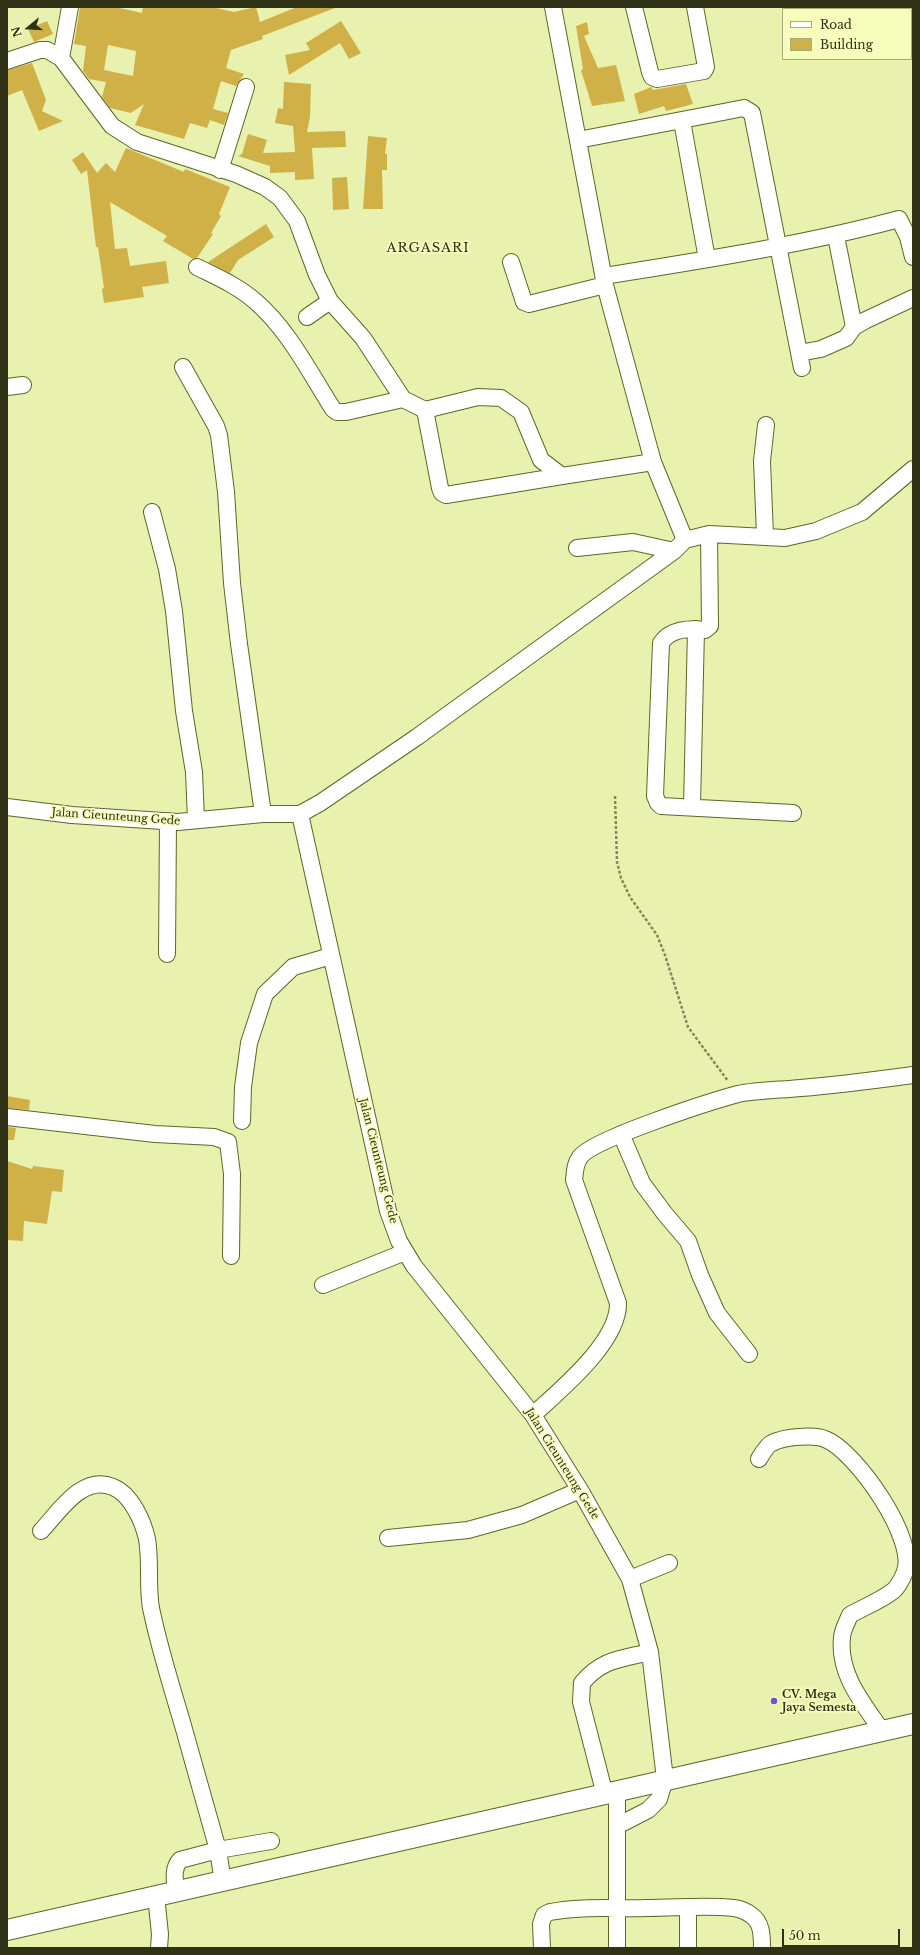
<!DOCTYPE html>
<style>
body{margin:0}
#map{position:relative;width:920px;height:1955px;overflow:hidden;background:#e9f1af;font-family:"Libre Baskerville",serif}
canvas{display:block}
.frame{position:absolute;inset:0;border:8px solid #303218;pointer-events:none}
.legend{position:absolute;left:782px;top:8px;width:130px;height:52px;box-sizing:border-box;background:#f7febc;border:1px solid #a7ac7a;margin:0;padding:5px 7px;list-style:none;font-size:12px;color:#303218}
.legend li{display:flex;align-items:center;gap:8px;height:20px}
.legend b{width:20px;border:1px solid #a7ac7a}
.north{position:absolute;left:8px;top:8px;width:40px;height:40px;-webkit-text-stroke:3px #f7febc;paint-order:stroke;rotate:252deg;font-size:11px;font-weight:700;line-height:16px;text-align:center;color:#303218}
.north::after{content:'';display:block;margin:auto;width:14px;height:18px;background:#303218;clip-path:polygon(50% 0,100% 100%,50% 72%,0 100%)}
.scale{position:absolute;left:782px;top:1929px;width:118px;height:18px;box-sizing:border-box;border:2px solid #303218;border-top:0;padding-left:5px;font-size:12px;line-height:14px;white-space:nowrap;color:#303218;-webkit-text-stroke:3px #f7febc;paint-order:stroke}
</style>
<div id="map">
<canvas width="920" height="1955"></canvas>
<div class="frame"></div>
<ul class="legend">
<li><b style="height:5px;background:#fff"></b>Road</li>
<li><b style="height:11px;background:#cfb148"></b>Building</li>
</ul>
<div class="north">N</div>
<div class="scale">50 m</div>
</div>
<script>
const ctx = document.querySelector('canvas').getContext('2d');
ctx.lineJoin = 'round';
function fillPath(path, color) { ctx.fillStyle = color; ctx.fill(path, 'evenodd'); }
function strokePath(path, color, width, dash) { ctx.strokeStyle = color; ctx.lineWidth = width; ctx.lineCap = dash ? 'butt' : 'round'; ctx.setLineDash(dash || []); ctx.stroke(path); }
function drawText(font, color, halo, rows, align = 'center') {
  ctx.font = font + ' "Libre Baskerville",serif'; ctx.lineWidth = 3.5; ctx.setLineDash([]); ctx.textBaseline = 'middle'; ctx.strokeStyle = halo; ctx.fillStyle = color; for (const [text, x, y, turn = 0] of rows) {
    ctx.save(); ctx.translate(x, y); ctx.rotate((+turn || 0) * Math.PI / 180); ctx.textAlign = isNaN(turn) ? turn : align; if (halo) ctx.strokeText(text, 0, 0); ctx.fillText(text, 0, 0); ctx.restore();
  }
}
fillPath(new Path2D(`
 M80,7H115L142,13L143,7H212L234,12L256,7L260,22L297,7L335,8L262,36L263,39L231,50L226,68L244,74L236,86L221,81L213,109L228,113L224,125L210,120L207,128L190,123L184,139L135,125L144,104L131,113L110,108L102,97L106,82L89,79L83,71L86,46L74,44ZM108,45L136,51L133,76L104,70Z
 M47,21L53,34L34,42L28,29Z
 M341,21L361,53L349,59L340,43L289,75L285,55L310,50L306,43Z
 M587,22L589,34L584,36L598,68L616,65L625,101L592,106L581,70L583,69L576,26Z
 M32,63L46,100L42,111L63,121L39,131L22,90L7,96V70Z
 M284,82L311,84L310,117L307,132L345,131L346,147L312,148L314,179L295,180V172L270,173V166L238,156L242,154L248,134L267,140L263,153L295,152L293,126L275,123L278,108L283,109Z
 M686,84L693,104L666,111L664,106L639,114L634,94L651,87L653,90Z
 M368,136L387,138L385,154H387V170H382L383,209H363Z
 M126,148L184,172L185,169L230,187L219,214L221,216L211,233L213,234L197,258L193,259L163,241L167,236L110,202L115,249L127,248L130,266L166,261L169,283L142,287L144,297L104,303L102,289L104,288L98,247H96L87,170L81,174L72,160L83,152L97,173L106,163L115,172Z
 M347,177L349,209L333,210L332,178Z
 M266,224L274,237L238,260L230,273L208,262Z
 M7,1096L30,1100L29,1110L7,1108Z
 M7,1127L16,1128L14,1140H7Z
 M7,1161L32,1169L33,1166L64,1170L62,1192L52,1191L47,1224L24,1221L23,1241L7,1240Z`), '#cfb148');
const minor = new Path2D(`
 M553,7L605,285L653,462L685,540
 M634,7L650,72L652,77L657,79L704,71L706,67L695,7
 M61,58L70,7
 M7,61L40,50H47L61,58L112,126L137,142L236,174L265,187L280,198L297,221L317,275L330,301L363,338L403,399L425,410L478,397L501,398L521,412L541,460L562,476L653,462
 M682,121L707,259
 M578,140L744,108L752,113L802,368
 M220,170L246,87
 M836,236L854,327
 M511,262L524,302L529,304L605,285
 M197,267C217,277 238,286 255,301C288,329 310,373 333,409L337,412H346L403,399
 M604,276C703,260 802,245 899,219L908,237L913,257
 M307,317L330,301
 M799,353L821,349L846,338L854,327L866,320L913,298
 M183,367L216,426L219,435L226,492L232,583L239,644L263,814
 M7,387L23,385
 M425,410L440,488L442,493L446,495L562,476
 M152,512L167,569L174,611L184,711L194,772L196,820
 M709,534L710,626L705,630C690,628 670,629 661,643L655,796L658,803L661,806L793,813
 M765,536L762,461L766,425
 M577,548L633,542L674,551
 M7,807L72,815L178,822L263,814H300L320,803L417,737L674,551L685,540L709,534L785,538L816,531L862,512L913,469
 M692,807L696,629
 M300,814L388,1211L399,1241L414,1266L533,1415L580,1490L630,1579L650,1652L665,1779L659,1799L648,1810L617,1826
 M167,954L168,821
 M7,1117L155,1134L214,1137L228,1142L232,1174L231,1256
 M242,1121L243,1087L249,1043L265,994L293,967L331,956
 M621,1134L642,1183L665,1214L688,1241L700,1275L717,1313L749,1354
 M323,1285L405,1252
 M533,1415C560,1390 619,1342 618,1303L574,1180C575,1171 575,1164 580,1157C593,1139 712,1101 738,1094C758,1090 781,1090 801,1088C839,1085 876,1080 913,1075
 M759,1459C762,1454 767,1445 772,1443C783,1437 814,1434 825,1439C855,1450 920,1542 904,1574C902,1579 897,1588 893,1591C880,1601 864,1607 850,1615C847,1622 842,1631 842,1638C838,1674 863,1703 882,1731
 M41,1531C59,1512 82,1474 113,1487C131,1494 143,1521 147,1539C151,1561 147,1586 151,1608C159,1647 171,1685 182,1722C194,1765 206,1808 218,1850L223,1882
 M388,1538L468,1530L522,1515L580,1490
 M630,1579L669,1563
 M617,1791V1948
 M605,1795L581,1702L582,1683C602,1659 621,1659 650,1652
 M176,1892C175,1881 172,1869 180,1860L218,1850L271,1841
 M156,1896L160,1934L159,1948
 M688,1908V1948
 M542,1948L541,1924L544,1915L550,1912C581,1906 616,1909 648,1908C676,1908 706,1905 734,1908C740,1909 746,1911 751,1915C762,1922 762,1936 762,1948`);
const major = new Path2D(`
 M7,1930L913,1724`);
strokePath(minor, '#606526', 18);
strokePath(major, '#606526', 22);
strokePath(new Path2D(`
 M615,796L617,862L621,878L630,897L657,935L665,955L688,1027L728,1081`), '#84885c', 2.5, [3, 2]);
strokePath(minor, '#fff', 16);
strokePath(major, '#fff', 20);
for (const [x, y, r, color] of [
 [774,1701,4,"#7651ca"]
]) { const dot = new Path2D(); dot.arc(x, y, r, 0, 2 * Math.PI); ctx.fillStyle = color; ctx.fill(dot); strokePath(dot, '#f7febc', 1.5); }
drawText('11px', '#303218', '#f7febc', [
 ["Jalan Cieunteung Gede",116,817,4],
 ["Jalan Cieunteung Gede",378,1161,76],
 ["Jalan Cieunteung Gede",562,1464,58]
]);
drawText('bold 11px', '#303218', '#f7febc', [
 ["CV. Mega",782,1695],
 ["Jaya Semesta",782,1708]
], 'left');
ctx.letterSpacing = '1px';
drawText('13px', '#303218', '#f7febc', [
 ["ARGASARI",428,248]
]);
ctx.letterSpacing = '0px';
</script>
